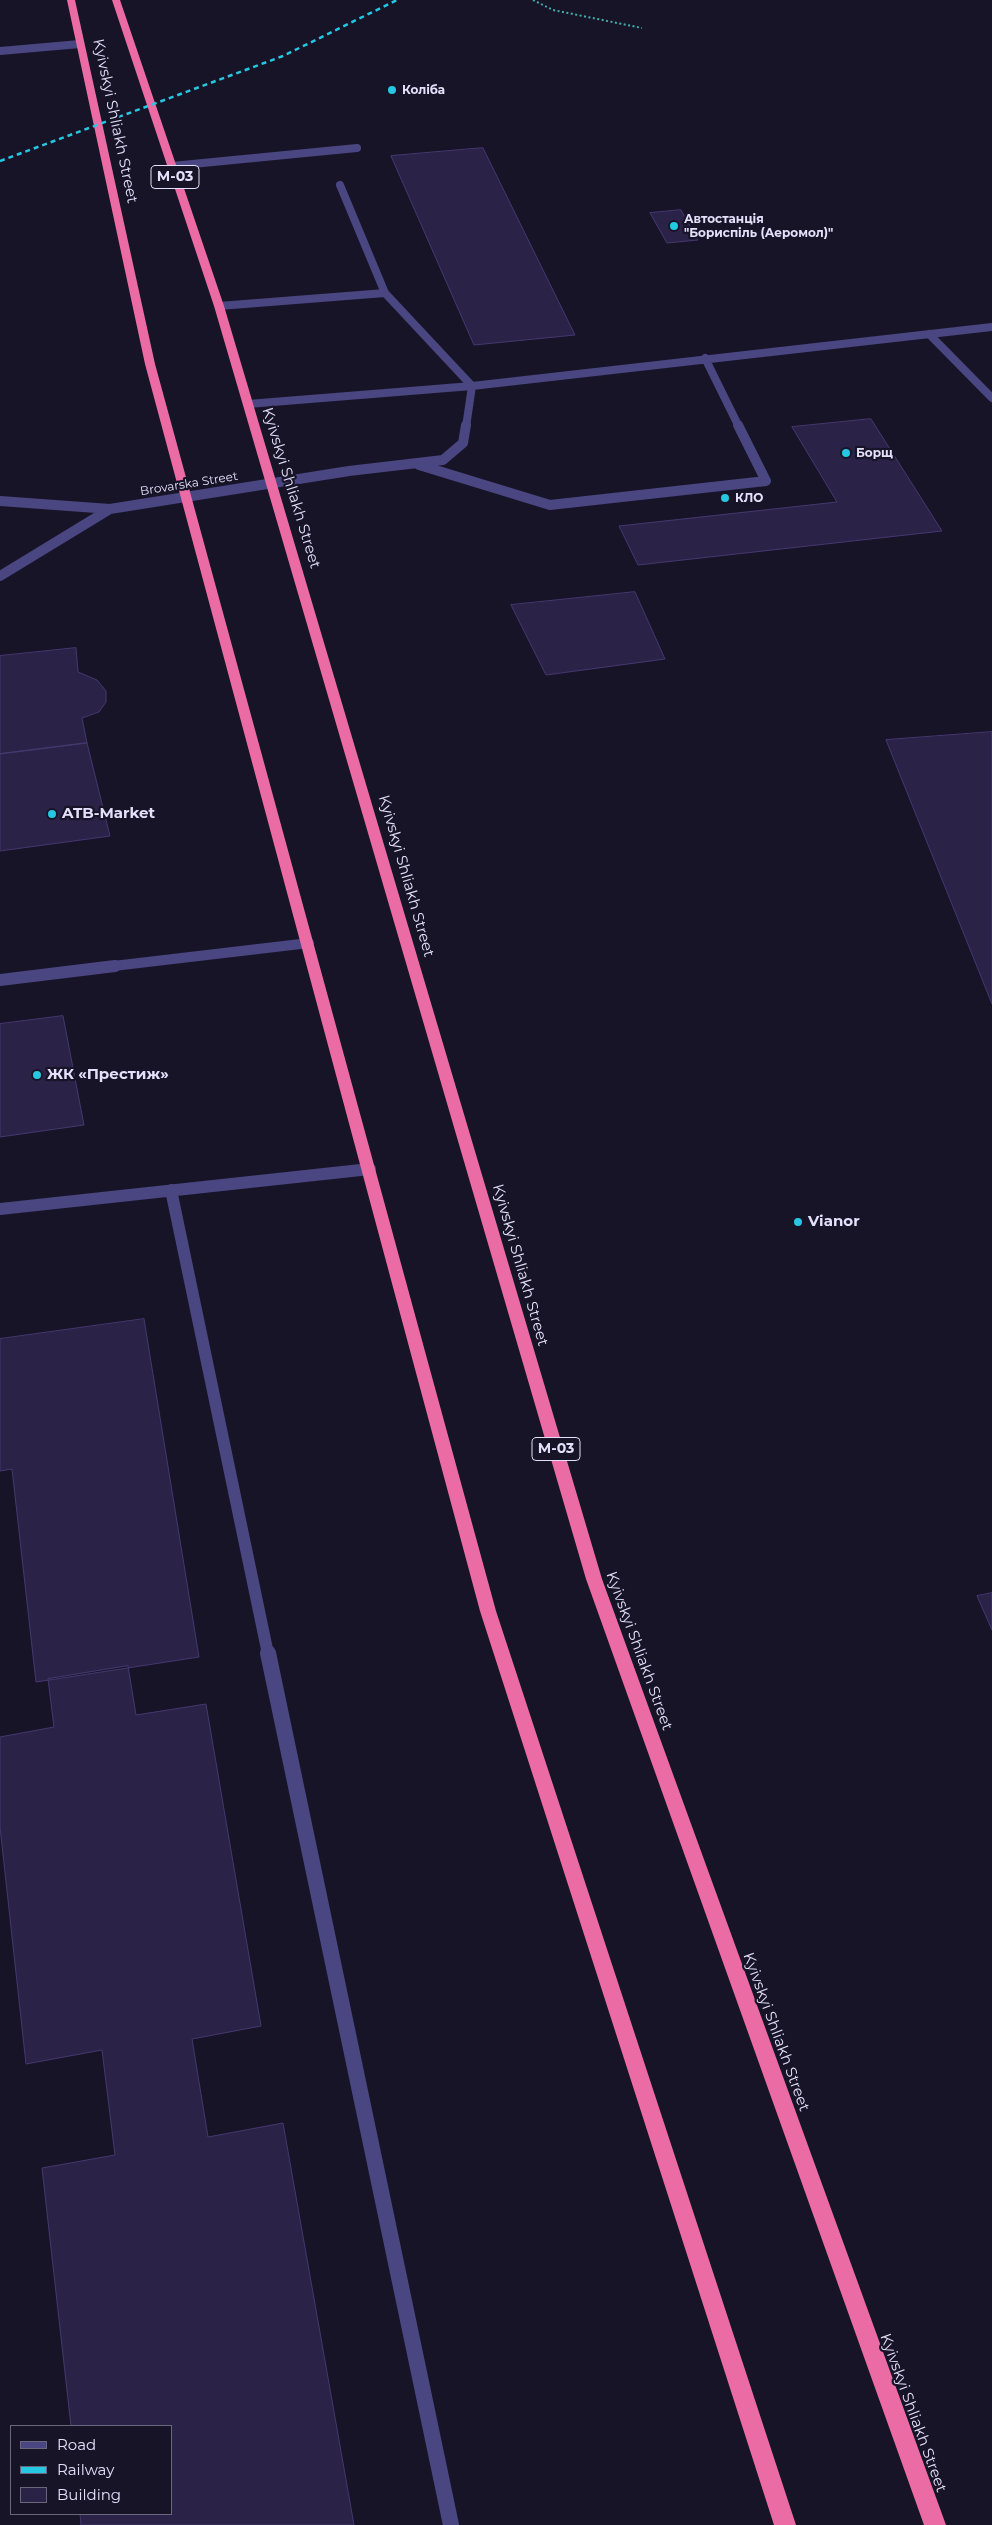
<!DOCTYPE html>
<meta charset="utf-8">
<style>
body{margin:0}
#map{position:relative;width:992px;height:2525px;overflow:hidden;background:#181428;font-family:Montserrat,sans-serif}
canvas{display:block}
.legend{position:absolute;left:10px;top:2425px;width:162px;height:90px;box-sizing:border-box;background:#181428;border:1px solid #6a667c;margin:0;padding:6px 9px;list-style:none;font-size:15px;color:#e4e0fb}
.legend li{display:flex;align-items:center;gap:10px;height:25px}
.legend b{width:25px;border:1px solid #6a667c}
</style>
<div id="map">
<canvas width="992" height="2525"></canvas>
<ul class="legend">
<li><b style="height:6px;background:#4a4681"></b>Road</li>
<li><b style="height:6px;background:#25c8e1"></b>Railway</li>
<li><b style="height:14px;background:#2b2347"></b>Building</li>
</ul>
</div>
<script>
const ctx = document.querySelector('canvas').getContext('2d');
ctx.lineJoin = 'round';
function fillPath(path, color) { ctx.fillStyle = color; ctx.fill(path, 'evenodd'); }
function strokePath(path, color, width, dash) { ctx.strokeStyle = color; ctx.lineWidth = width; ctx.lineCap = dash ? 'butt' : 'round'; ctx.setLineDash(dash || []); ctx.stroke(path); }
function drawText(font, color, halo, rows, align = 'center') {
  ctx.font = font + ' Montserrat,sans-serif'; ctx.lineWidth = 4.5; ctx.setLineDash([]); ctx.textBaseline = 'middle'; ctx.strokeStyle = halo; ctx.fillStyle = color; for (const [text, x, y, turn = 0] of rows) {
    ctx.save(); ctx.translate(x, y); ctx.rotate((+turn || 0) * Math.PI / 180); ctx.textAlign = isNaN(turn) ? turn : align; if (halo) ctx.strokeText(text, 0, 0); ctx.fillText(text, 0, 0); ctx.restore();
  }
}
const building = new Path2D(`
 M483,148L575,335L474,345L391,156Z
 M681,210L698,240L667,243L650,213Z
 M871,419L942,531L638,565L619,526L837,502L792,427Z
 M635,592L665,659L546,675L511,605Z
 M76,648L78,672L97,680L106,691V702L99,712L82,718L87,743L0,754V656Z
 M992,732V1004L886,740Z
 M87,743L110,836L0,851V754Z
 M63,1016L84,1125L0,1137V1024Z
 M144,1319L199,1657L36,1682L12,1469L0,1471V1339Z
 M992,1593V1630L977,1596Z
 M128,1666L136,1715L206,1704L261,2026L192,2039L208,2137L283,2123L354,2525H81L80,2514H171V2426H71L42,2168L115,2155L102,2050L26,2064L0,1827V1737L54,1727L48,1679Z`);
fillPath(building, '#2b2347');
strokePath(building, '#453870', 1);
strokePath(new Path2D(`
 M533,0L553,10L642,28`), '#42adaa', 2, [2, 2.5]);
strokePath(new Path2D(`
 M0,51L80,44
 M172,166L357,148
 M385,293L472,386
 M219,306L385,293L340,185
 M929,334L992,398
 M705,358L739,427
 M248,404L472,386L992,327
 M466,427L472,386`), '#4a4681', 8);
strokePath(new Path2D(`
 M419,465L550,505L766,481L738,425
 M0,501L110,509L349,471L443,460L463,443L466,425
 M0,576L110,509
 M105,967L309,943`), '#4a4681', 10);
strokePath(new Path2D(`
 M0,980L115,966
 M171,1190L268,1654
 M0,1209L370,1169`), '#4a4681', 12);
strokePath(new Path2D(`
 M268,1653L451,2525`), '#4a4681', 16);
fillPath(new Path2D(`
 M67,0H75L155,364L496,1611L796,2525H774L480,1611L145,364Z
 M112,0H120L224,306L602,1579L946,2525H924L586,1579L214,306Z`), '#eb6ba4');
strokePath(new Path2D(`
 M0,161L283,56L397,0`), '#25c8e1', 2.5, [5, 4]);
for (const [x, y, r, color] of [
 [392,90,5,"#25c8e1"],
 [674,226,5,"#25c8e1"],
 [846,453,5,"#25c8e1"],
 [725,498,5,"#25c8e1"],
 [52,814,5,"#25c8e1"],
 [37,1075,5,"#25c8e1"],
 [798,1222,5,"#25c8e1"]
]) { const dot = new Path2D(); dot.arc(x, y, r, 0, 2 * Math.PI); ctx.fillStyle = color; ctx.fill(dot); strokePath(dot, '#181428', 2); }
drawText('bold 12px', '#e4e0fb', '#181428', [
 ["Коліба",402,90],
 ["Автостанція",684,219],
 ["\"Бориспіль (Аеромол)\"",684,233],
 ["Борщ",856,453],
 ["КЛО",735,498]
], 'left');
drawText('12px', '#e4e0fb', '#181428', [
 ["Brovarska Street",189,484,-9]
]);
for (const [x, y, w] of [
 [175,177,48],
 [556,1449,48]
]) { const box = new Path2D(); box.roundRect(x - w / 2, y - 11.5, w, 23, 4); ctx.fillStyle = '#181428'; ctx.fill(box); strokePath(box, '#e4e0fb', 1); }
drawText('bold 14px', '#e4e0fb', null, [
 ["М-03",175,177],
 ["М-03",556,1449]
]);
drawText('15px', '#e4e0fb', '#181428', [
 ["Kyivskyi Shliakh Street",115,121,78],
 ["Kyivskyi Shliakh Street",291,488,73],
 ["Kyivskyi Shliakh Street",406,876,74],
 ["Kyivskyi Shliakh Street",520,1265,74],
 ["Kyivskyi Shliakh Street",639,1651,70],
 ["Kyivskyi Shliakh Street",776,2032,70],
 ["Kyivskyi Shliakh Street",913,2413,70]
]);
drawText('bold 15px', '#e4e0fb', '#181428', [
 ["ATB-Market",62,814],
 ["ЖК «Престиж»",47,1075],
 ["Vianor",808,1222]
], 'left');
</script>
